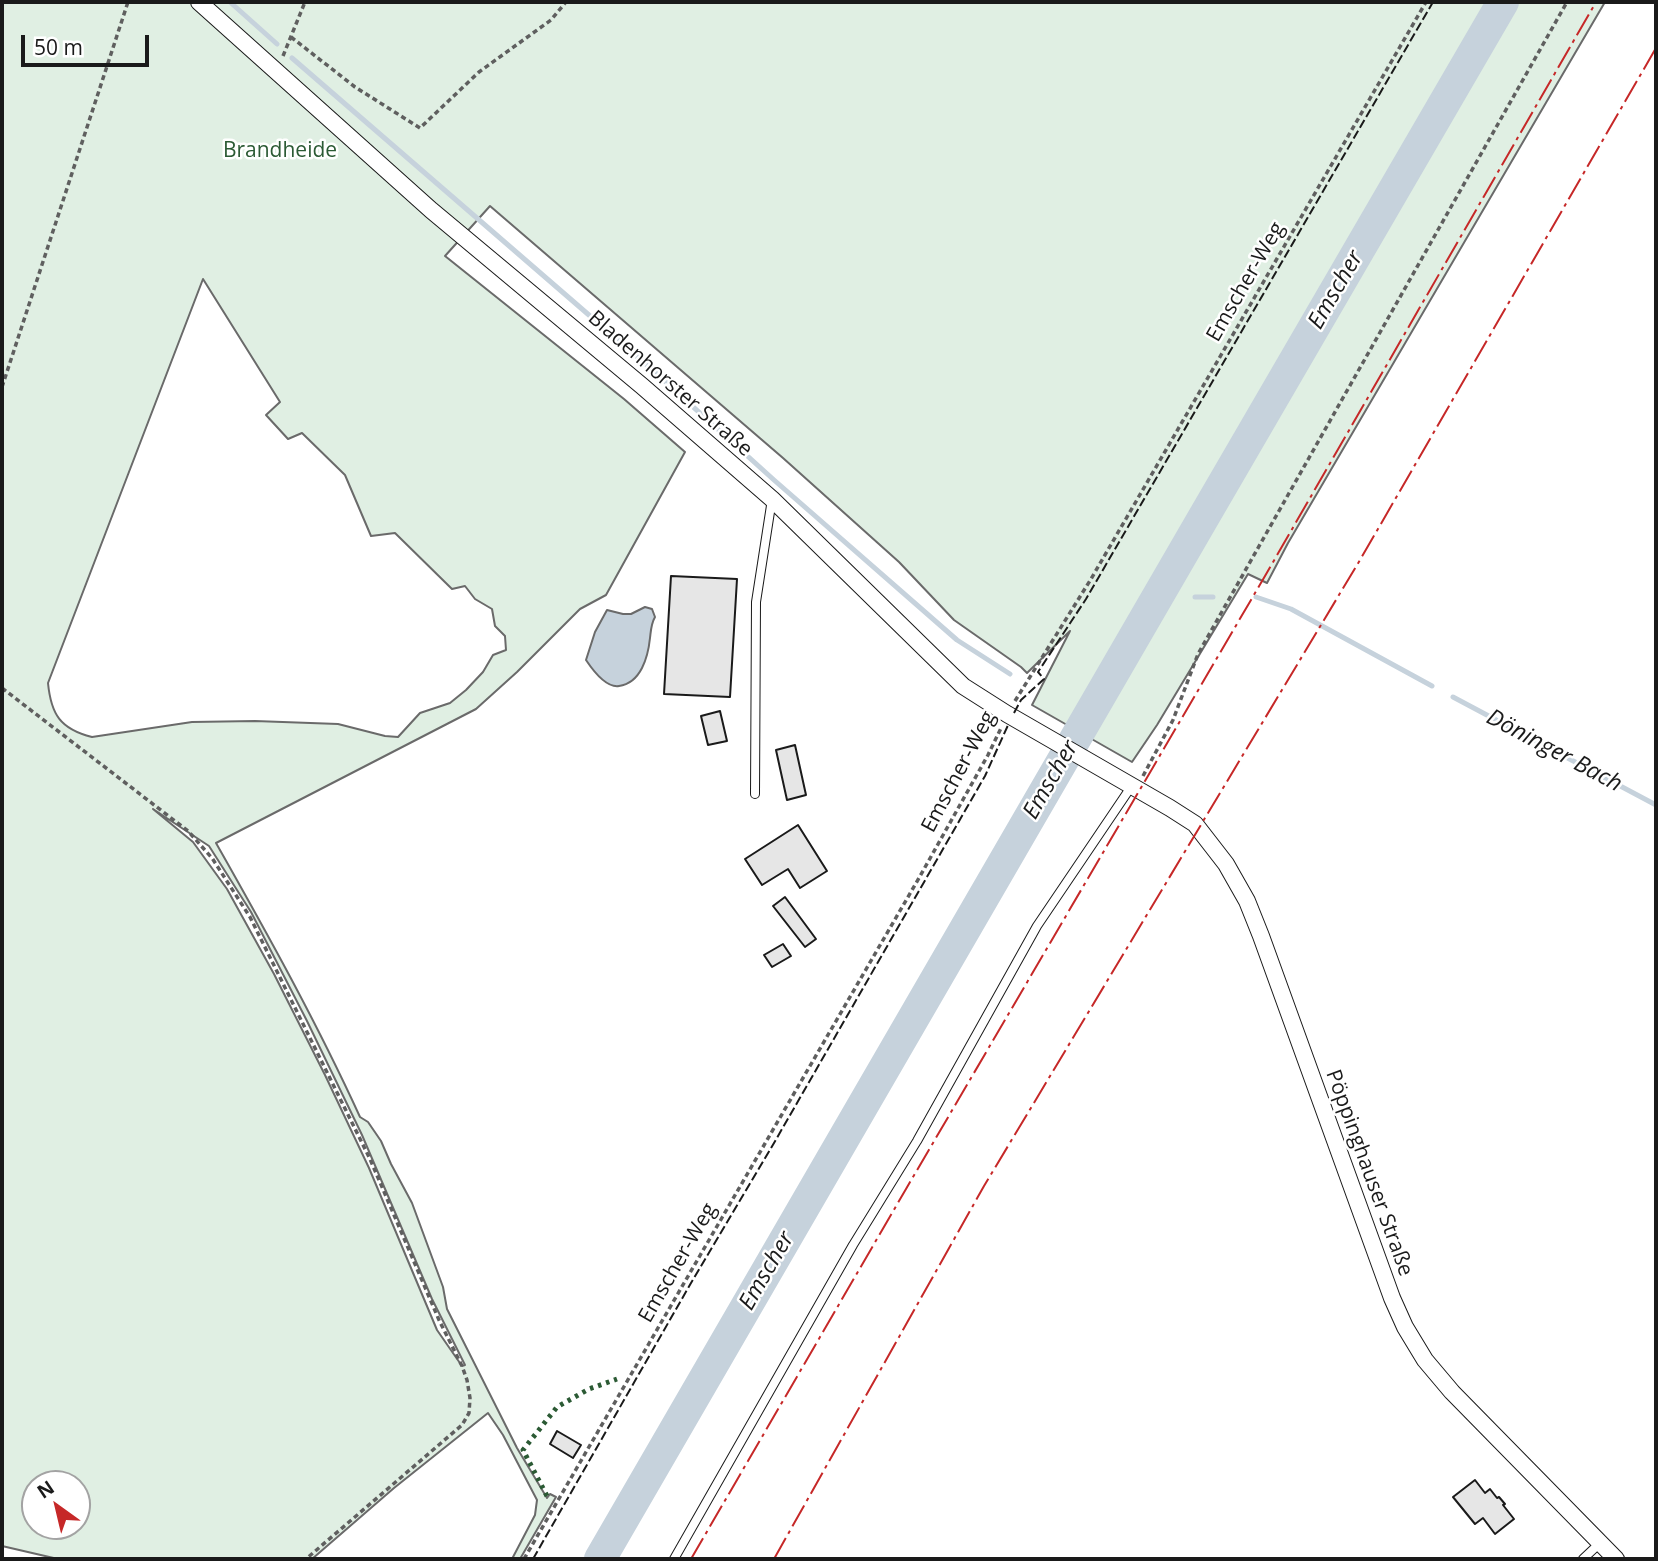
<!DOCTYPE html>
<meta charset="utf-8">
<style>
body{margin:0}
#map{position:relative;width:1658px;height:1561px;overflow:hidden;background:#fff;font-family:"Open Sans",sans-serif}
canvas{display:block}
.frame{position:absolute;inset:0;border:4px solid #1a1a1a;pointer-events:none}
.north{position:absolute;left:21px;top:1470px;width:70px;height:70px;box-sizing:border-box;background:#fff;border:2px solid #a3a3a3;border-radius:50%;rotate:326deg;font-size:19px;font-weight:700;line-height:28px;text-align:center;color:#1a1a1a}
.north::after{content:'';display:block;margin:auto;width:24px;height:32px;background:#c62828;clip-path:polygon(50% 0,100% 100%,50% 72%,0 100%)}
.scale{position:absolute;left:21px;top:35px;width:128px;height:32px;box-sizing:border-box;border:4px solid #1a1a1a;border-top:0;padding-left:9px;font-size:21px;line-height:24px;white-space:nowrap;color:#1a1a1a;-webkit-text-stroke:5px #fff;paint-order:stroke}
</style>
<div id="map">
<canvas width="1658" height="1561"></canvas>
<div class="frame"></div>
<div class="north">N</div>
<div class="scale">50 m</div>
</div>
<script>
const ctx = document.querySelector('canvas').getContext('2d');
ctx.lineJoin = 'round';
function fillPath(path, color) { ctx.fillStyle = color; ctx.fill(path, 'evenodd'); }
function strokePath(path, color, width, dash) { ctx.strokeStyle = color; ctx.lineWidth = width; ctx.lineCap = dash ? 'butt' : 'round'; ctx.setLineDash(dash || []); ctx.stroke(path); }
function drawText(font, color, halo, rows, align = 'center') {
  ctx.font = font + ' "Open Sans",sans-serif'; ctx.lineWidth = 5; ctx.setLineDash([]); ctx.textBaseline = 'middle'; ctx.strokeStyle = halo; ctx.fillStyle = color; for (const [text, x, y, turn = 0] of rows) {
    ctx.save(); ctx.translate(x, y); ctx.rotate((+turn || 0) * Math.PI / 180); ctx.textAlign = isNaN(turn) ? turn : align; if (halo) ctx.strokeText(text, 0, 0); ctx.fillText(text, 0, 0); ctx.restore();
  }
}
const green = new Path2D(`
 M2,2H1605L1288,543L1267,583L1248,574L1157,725L1132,762L1032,705L1070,631L1027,673L1021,667L954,620L899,562L783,458L490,206L445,256L624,399L685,452L606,595L580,609L517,672L476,709L216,843C267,933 317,1023 360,1117L368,1122L381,1141L391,1164L412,1203L443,1287L447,1309L517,1448L547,1498L550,1494L556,1497L520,1559H512L535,1515L537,1500L503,1435L488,1413L394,1488L312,1559H58L2,1546ZM203,279L280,402L266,415L288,439L302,433L345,475L371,536L395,533L452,589L465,586L475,599L492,609L495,626L505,636L506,650L493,655L483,672L466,690L450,703L420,713L398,737L385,736L338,724L255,721L192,722L92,737C60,729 51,714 48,683ZM153,809L209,846L251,912L307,1021L362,1135L432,1299L465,1365L462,1366L437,1330L369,1168L325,1075L274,974L227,889L193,842ZM35,1484H77V1526H35Z`);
fillPath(green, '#e0efe3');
strokePath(green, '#6a6a6a', 2);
const water = new Path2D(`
 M645,607L652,609L655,617C651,624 651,630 650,638C648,657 641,683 619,686C606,688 592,669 586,660L595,632L607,610L623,614H631Z`);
fillPath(water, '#c6d2dc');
strokePath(water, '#6a6a6a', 2);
strokePath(new Path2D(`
 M230,2L277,44
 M292,58L649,367L774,480L957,640L1010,674
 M1161,590L1172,595
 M1195,597H1213
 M1256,597L1291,609L1432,686
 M1453,697L1656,805
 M1076,712L1087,718`), '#c6d2dc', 5);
strokePath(new Path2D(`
 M600,1559C899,1039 1202,521 1503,2`), '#c6d2dc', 32);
const building = new Path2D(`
 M671,576L737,579L730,697L664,694Z
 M720,711L727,741L708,745L701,716Z
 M795,745L806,795L787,800L776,750Z
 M798,825L827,871L800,888L788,869L762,885L745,859Z
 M785,897L816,939L805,947L773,906Z
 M783,944L791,956L772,967L764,955Z
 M557,1431L581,1445L573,1458L550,1444Z
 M1475,1480L1485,1493L1490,1489L1497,1498L1499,1497L1505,1504L1503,1505L1514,1519L1495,1534L1483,1518L1475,1524L1453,1497Z`);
fillPath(building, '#e6e6e6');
strokePath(building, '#1a1a1a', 2);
const service = new Path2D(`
 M755,794L756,602L772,499
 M674,1559L853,1245L917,1141L1037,926L1131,787
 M1583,1559L1600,1543`);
const minor = new Path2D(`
 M199,2L431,210L642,386L772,499L963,686L1007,714L1170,808L1195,824L1226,864L1247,901L1261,936L1392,1298L1405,1327L1425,1360L1452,1392L1616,1559`);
strokePath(service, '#1a1a1a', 10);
strokePath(minor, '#1a1a1a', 18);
strokePath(new Path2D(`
 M291,37L355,87L420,128L479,72L551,20L566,2
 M283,56L305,2
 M2,387L128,2
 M2,688L188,831L212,858L250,917L370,1159L439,1320L462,1366L467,1380L470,1398L469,1413L462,1425L306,1559
 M1015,701L1091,579L1426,2
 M1143,776L1173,720L1198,654L1567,2
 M524,1559L919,878L988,755L1002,726`), '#5f5f5f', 3.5, [5, 3.5]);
strokePath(service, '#fff', 8);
strokePath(minor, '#fff', 16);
strokePath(new Path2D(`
 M547,1496L523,1450L557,1407L589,1389L617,1379`), '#2b5a34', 5, [3.5, 5]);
strokePath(new Path2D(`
 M1014,713L1021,700L1044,679L1038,672L1086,599L1433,2
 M533,1559L691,1283L774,1143L985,776L1009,723`), '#1a1a1a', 2, [9, 3.5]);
strokePath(new Path2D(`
 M691,1559L906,1189L1265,576L1596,2
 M774,1559L984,1186L1360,560L1656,48`), '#c62828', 2, [24, 5, 3.5, 5]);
drawText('21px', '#2b5a34', '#fff', [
 ["Brandheide",280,151]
]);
drawText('21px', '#1a1a1a', '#fff', [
 ["Emscher-Weg",1246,282,-60],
 ["Bladenhorster Straße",670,384,41],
 ["Emscher-Weg",959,772,-62],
 ["Pöppinghauser Straße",1369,1173,70],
 ["Emscher-Weg",678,1263,-60]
]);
drawText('italic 23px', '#1a1a1a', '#fff', [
 ["Emscher",1336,290,-60],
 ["Döninger Bach",1554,751,28],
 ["Emscher",1051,780,-60],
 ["Emscher",767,1271,-60]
]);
</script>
